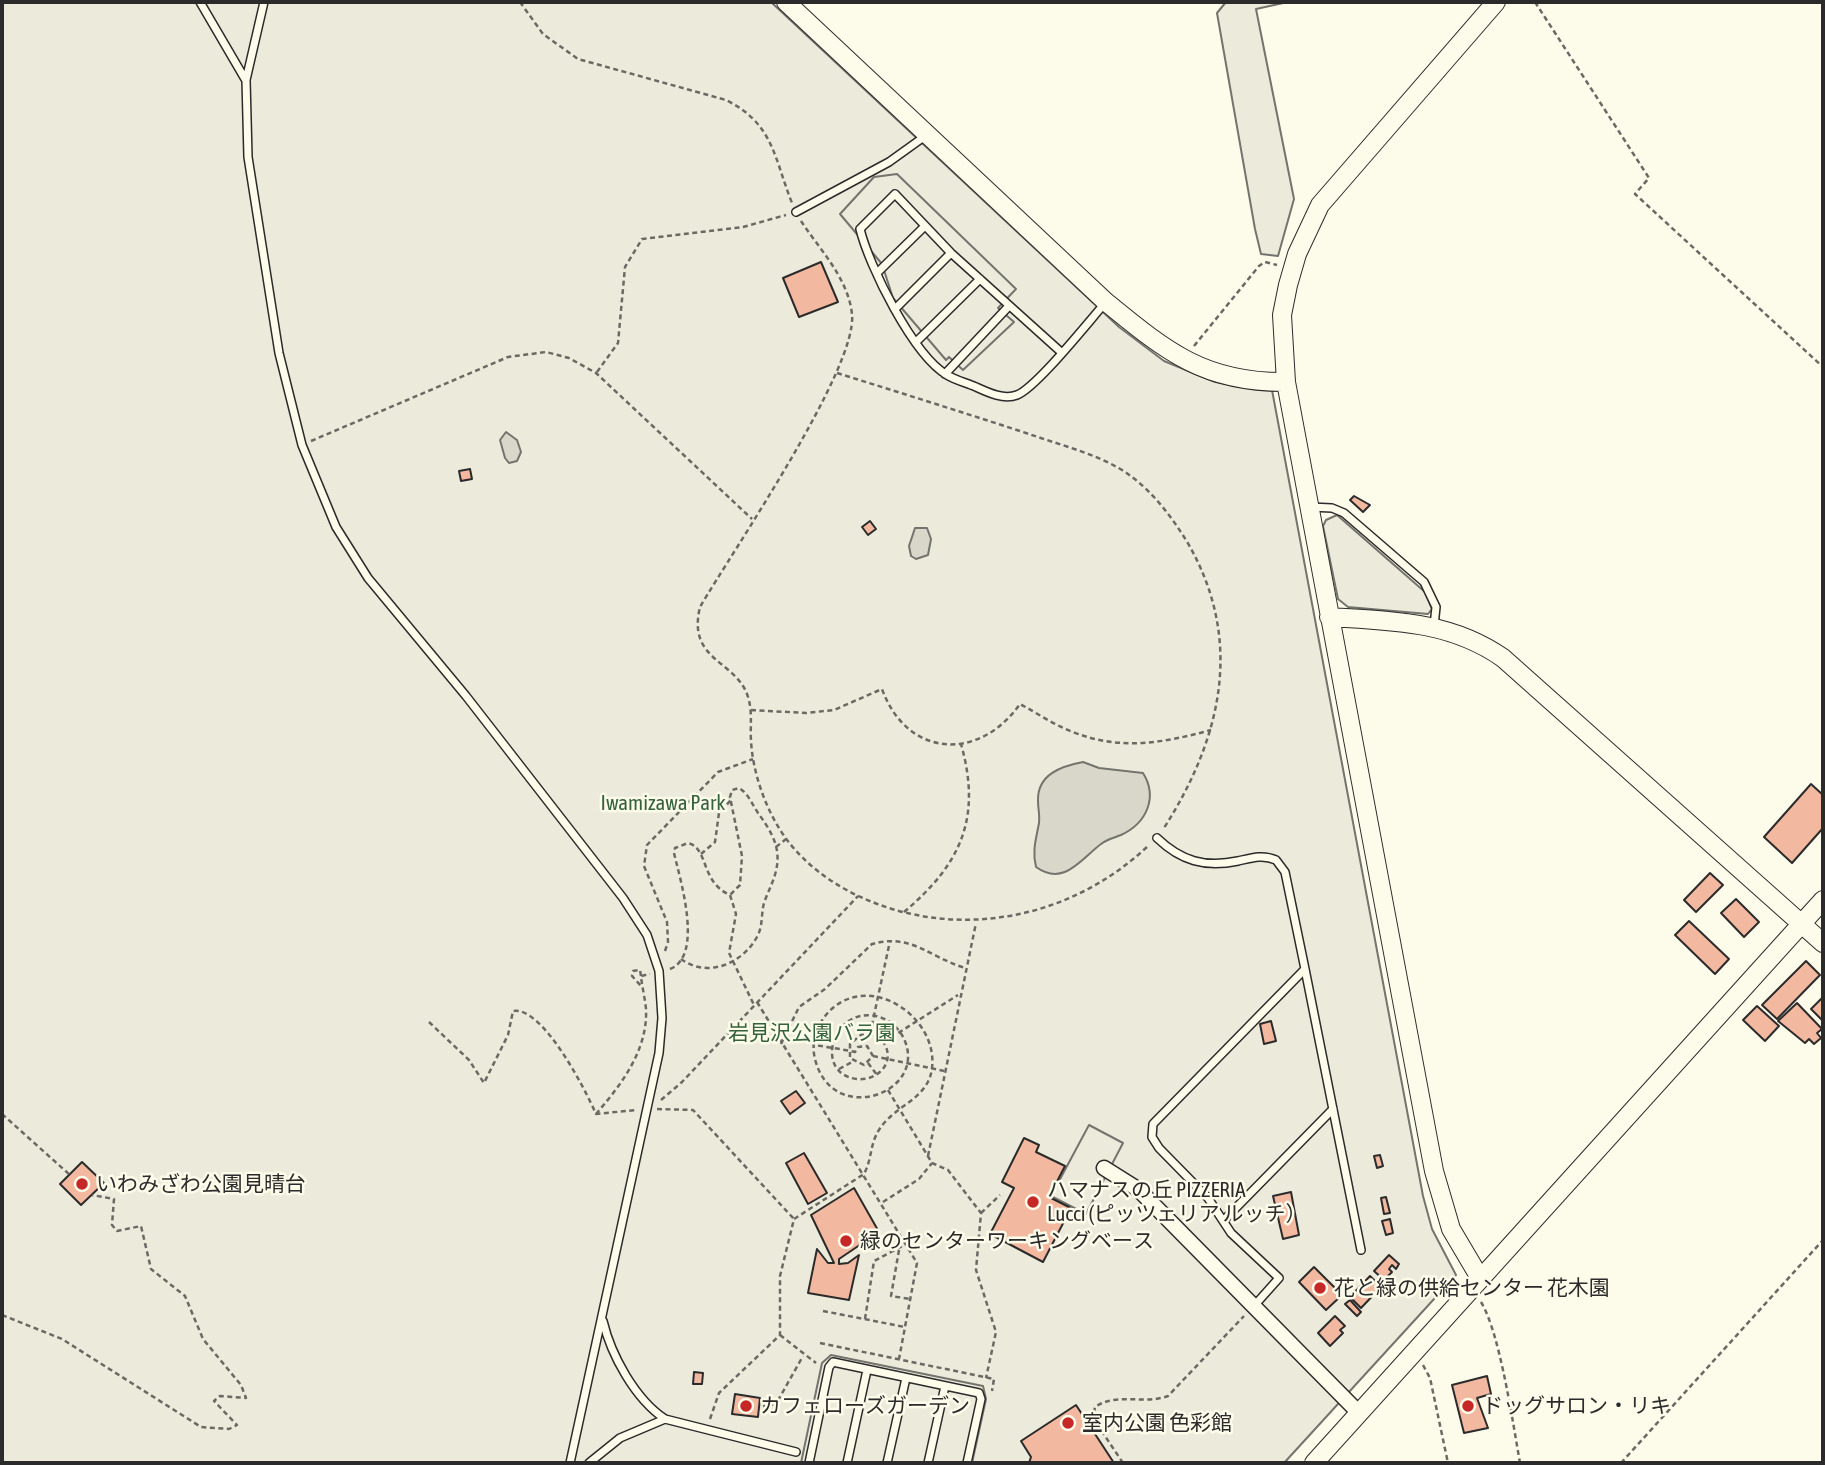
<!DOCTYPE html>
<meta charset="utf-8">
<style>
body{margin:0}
#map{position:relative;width:1825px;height:1465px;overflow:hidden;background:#fdfbea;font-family:"Asap Condensed",sans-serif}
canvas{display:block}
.frame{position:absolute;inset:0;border:4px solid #2b2b2b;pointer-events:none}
</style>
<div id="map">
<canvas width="1825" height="1465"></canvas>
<div class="frame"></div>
</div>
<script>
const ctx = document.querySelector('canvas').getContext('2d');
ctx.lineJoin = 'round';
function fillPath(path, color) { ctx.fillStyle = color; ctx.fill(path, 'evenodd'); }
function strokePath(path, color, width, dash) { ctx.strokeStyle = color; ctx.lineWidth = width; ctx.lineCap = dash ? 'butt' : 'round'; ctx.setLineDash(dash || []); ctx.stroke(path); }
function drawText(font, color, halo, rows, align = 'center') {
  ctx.font = font + ' "Asap Condensed","Noto Sans JP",sans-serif'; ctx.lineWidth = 5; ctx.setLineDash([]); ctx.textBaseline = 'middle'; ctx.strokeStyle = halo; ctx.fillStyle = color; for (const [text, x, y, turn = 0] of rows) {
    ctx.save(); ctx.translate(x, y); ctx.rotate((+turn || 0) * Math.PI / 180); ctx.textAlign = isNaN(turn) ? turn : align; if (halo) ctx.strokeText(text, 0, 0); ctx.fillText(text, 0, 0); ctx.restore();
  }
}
const green = new Path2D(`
 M2,2H771L1119,327L1164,361L1215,382L1272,390L1423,1196L1432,1229L1456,1275L1284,1463H2Z
 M1226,2H1288L1256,9L1294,199L1278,256L1261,254L1255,229L1217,13Z
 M1337,515L1425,592L1432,609L1428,614L1348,607L1338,599L1323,526L1326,520Z`);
fillPath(green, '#ecebdb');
strokePath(green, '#74746e', 2);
const parking = new Path2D(`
 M897,174L1016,289L998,308L1014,322L963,370L949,357L946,360L893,298L882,264L840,214L874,177Z
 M1089,1125L1123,1143L1086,1214L1051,1196Z
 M831,1355L983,1386L986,1399L972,1463H801L822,1363Z`);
fillPath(parking, '#eceadb');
strokePath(parking, '#74746e', 2);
const water = new Path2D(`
 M506,432L517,440L521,452L517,461L509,463L505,458L500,440Z
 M915,528H927L931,539L928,555L916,559L911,556L909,546Z
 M1083,762L1099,768L1143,773C1158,797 1147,823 1121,835C1114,838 1107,839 1101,844C1081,859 1064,887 1036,867C1032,851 1036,839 1039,823C1040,815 1038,809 1038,801C1037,774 1062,766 1083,762Z`);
fillPath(water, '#d8d7c9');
strokePath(water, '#74746e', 2);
const building = new Path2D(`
 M821,262L838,302L799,317L783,278Z
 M470,469L472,479L461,481L459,471Z
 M1354,496L1370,505L1363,512L1350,500Z
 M870,521L876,529L868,535L862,527Z
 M1811,784L1823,795V828L1792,863L1764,837Z
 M1710,873L1723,885L1696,912L1684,900Z
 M1736,899L1759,922L1744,937L1721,913Z
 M1689,921L1729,959L1715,974L1675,935Z
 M1806,961L1820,975L1777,1019L1762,1005Z
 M1822,998L1823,999V1021L1811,1009Z
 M1797,1003L1822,1029L1817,1033L1821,1038L1814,1044L1809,1039L1805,1043L1778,1021Z
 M1757,1006L1779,1026L1765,1041L1743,1020Z
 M1271,1021L1276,1041L1264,1044L1260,1024Z
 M796,1091L805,1103L790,1114L781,1101Z
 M1024,1138L1039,1145L1036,1152L1065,1166L1049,1197L1071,1208L1043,1262L990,1234L1014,1188L1002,1182Z
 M804,1153L827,1193L808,1204L786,1163Z
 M1380,1155L1383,1166L1377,1168L1374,1156Z
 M82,1162L104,1183L81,1205L60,1184Z
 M854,1188L879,1232L839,1259V1264L848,1263L859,1255L849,1300L808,1293L817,1249L828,1263H834L811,1215Z
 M1291,1192L1299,1235L1283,1239L1273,1196Z
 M1386,1197L1390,1213L1384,1214L1381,1198Z
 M1390,1219L1393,1233L1386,1235L1382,1221Z
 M1389,1255L1399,1264L1396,1269L1392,1265L1389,1269L1392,1272L1384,1280L1374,1271Z
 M1314,1267L1342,1295L1326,1310L1299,1282Z
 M1370,1276L1381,1287L1361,1308L1350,1297Z
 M1350,1300L1361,1312L1357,1316L1345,1304Z
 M1335,1316L1345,1326L1340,1330L1343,1333L1330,1346L1318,1333Z
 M694,1372L703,1373L702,1384H693Z
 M1487,1376L1491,1394L1477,1398L1488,1428L1464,1433L1452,1385Z
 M735,1394L760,1398L758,1417L732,1414Z
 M1076,1405L1114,1463H1029L1031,1457L1021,1441Z`);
fillPath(building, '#f2b8a0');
strokePath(building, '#2b2b2b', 2);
const service = new Path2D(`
 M200,2L245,79
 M264,2L246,80L248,157L279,353L302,445L336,527L368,578L466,696L623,898L647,935L659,971L662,1018L659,1053L570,1463
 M796,212L889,162L928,134
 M878,272L925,226
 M895,309L951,253
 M916,342L980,279
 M1061,352L951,253L895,194L860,229C869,266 913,355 947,375C955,380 967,383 976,387C989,393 1004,400 1017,395C1037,387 1089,321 1106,302
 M945,374L1009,306
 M1310,507L1332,508L1344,513L1424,582L1436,607L1434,626
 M1157,838C1181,861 1205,868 1238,861C1251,858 1263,854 1276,860L1285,872L1305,969
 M1224,1220L1333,1109
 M1254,1306L1279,1278L1231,1233L1208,1198L1159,1148L1152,1137L1153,1124L1305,969L1361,1250
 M603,1321C611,1355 635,1399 665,1419L796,1452
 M589,1463L620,1438L665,1419
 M809,1463L829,1367L833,1362L979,1393L981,1399L967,1463
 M847,1463L867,1370
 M887,1463L906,1378
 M928,1463L945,1386`);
const minor = new Path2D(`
 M1104,1168L1139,1190L1359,1413`);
const tertiary = new Path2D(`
 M786,2L1106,302C1166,351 1204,383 1286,382
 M1329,617C1393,621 1450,621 1503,658L1823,943
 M1480,1278L1451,1229L1434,1171L1286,382L1282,315L1288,285L1297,254L1320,205L1496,2
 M1314,1463L1823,900`);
strokePath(service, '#2b2b2b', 10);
strokePath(minor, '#2b2b2b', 17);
strokePath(tertiary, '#2b2b2b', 20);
strokePath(new Path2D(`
 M520,2L543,34L578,59L726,100C774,124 774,158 792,203
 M1535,2L1649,178L1635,194L1823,367
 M801,221C820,250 848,278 852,314C858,368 732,552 700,607C687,660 734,660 747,694C753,710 750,725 751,741C753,775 767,813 787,840C814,875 851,896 892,909C983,936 1079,911 1148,846
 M1194,346L1259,266L1265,262L1277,265
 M597,372L618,343L625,267L642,239L743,227L786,215
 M837,373C901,393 965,413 1029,434C1060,445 1094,453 1122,470C1149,487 1169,513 1186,540C1245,639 1222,737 1164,828
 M311,441L508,357L546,352L569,358L596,373L752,519
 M751,710L806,713L834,710L882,689C907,758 979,762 1020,704C1037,713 1054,725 1073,732C1121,751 1163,743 1211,730
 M776,847L786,839
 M701,854L715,842L719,813L731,800
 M904,912C961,864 982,818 961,744
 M665,951L668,942L667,922L644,866L647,845L718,772L753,759
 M681,959C708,979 744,963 758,935C763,924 761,914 764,903C770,886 780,871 777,851C775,837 766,824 758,813C752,804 748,793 739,788L732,790L730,797L742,856L740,885L730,895
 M670,969C704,956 680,879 674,853L675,848L688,843C709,848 700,882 730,895L736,914L729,953L754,1005
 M641,976L640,970L633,971L632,976L642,987
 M757,1002L917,1263L899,1359
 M429,1022L469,1060L484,1083L508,1035L513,1011C543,1006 586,1091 596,1114L636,1110
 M870,1034L890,941
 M884,1042L958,995
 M781,1044L799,1007L825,989L872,944C911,933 929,957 965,968
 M873,1056L944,1071
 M868,1063L877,1075
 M839,1069L854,1061
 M888,1090L932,1163L948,1170L981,1213L976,1270L996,1332L986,1378
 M661,1100L682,1082L858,896
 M657,1109L693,1110L794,1219
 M2,1114L70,1175
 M596,1114C621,1085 648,1050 646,1009C645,998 642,987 641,976L650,974
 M928,1156L976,923
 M883,1202L919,1179L932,1163
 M981,1213L1000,1195
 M899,1250L891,1296L911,1299
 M1481,1302C1500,1333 1513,1424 1520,1463
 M823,1311L905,1327
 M2,1315L62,1339L201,1427L229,1429L237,1425L214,1401L220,1396L246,1398L241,1385L203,1339L185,1296L151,1269L141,1226L117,1231L112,1225L114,1199L92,1195
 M865,1319L874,1261L906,1244
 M780,1335L816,1363
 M820,1343L994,1379L992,1391
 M1423,1365L1430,1378L1448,1463
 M763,1406L776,1404L803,1356
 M710,1419L719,1393L780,1335V1276L794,1219L864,1174C874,1155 868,1141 885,1122C902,1103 929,1096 932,1068C938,1019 875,974 834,1007C819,1019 810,1040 815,1059C832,1128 929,1093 904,1039C899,1028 889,1019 876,1016C832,1007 813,1074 857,1079C866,1080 875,1077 881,1071C892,1060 889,1044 876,1035L862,1034L850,1044V1058L864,1065L873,1056L867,1046L858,1047L855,1052C841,1049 827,1047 814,1045
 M1123,1463L1093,1418L1095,1407C1117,1392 1144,1405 1168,1396L1244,1316
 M1621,1463L1823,1240`), '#6a6964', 2.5, [5, 3.5]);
strokePath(service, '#fdfbea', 7);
strokePath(minor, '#fdfbea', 14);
strokePath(tertiary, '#fdfbea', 18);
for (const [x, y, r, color] of [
 [82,1184,7,"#c62828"],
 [1033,1202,7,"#c62828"],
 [846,1241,7,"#c62828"],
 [1320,1288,7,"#c62828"],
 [746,1406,7,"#c62828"],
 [1468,1406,7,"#c62828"],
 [1068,1423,7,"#c62828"]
]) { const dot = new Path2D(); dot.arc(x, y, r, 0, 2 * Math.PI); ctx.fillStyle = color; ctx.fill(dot); strokePath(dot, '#fdfbea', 2.5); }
drawText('21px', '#34623c', '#fdfbea', [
 ["Iwamizawa Park",663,803],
 ["岩見沢公園バラ園",812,1033]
]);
drawText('21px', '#2b2b2b', '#fdfbea', [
 ["いわみざわ公園見晴台",96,1184],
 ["ハマナスの丘 PIZZERIA",1047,1190],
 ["Lucci (ピッツェリア ルッチ）",1047,1214],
 ["緑のセンターワーキングベース",860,1241],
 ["花と緑の供給センター 花木園",1334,1288],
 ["カフェローズガーデン",760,1406],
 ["ドッグサロン・リキ",1482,1406],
 ["室内公園 色彩館",1082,1423]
], 'left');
</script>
